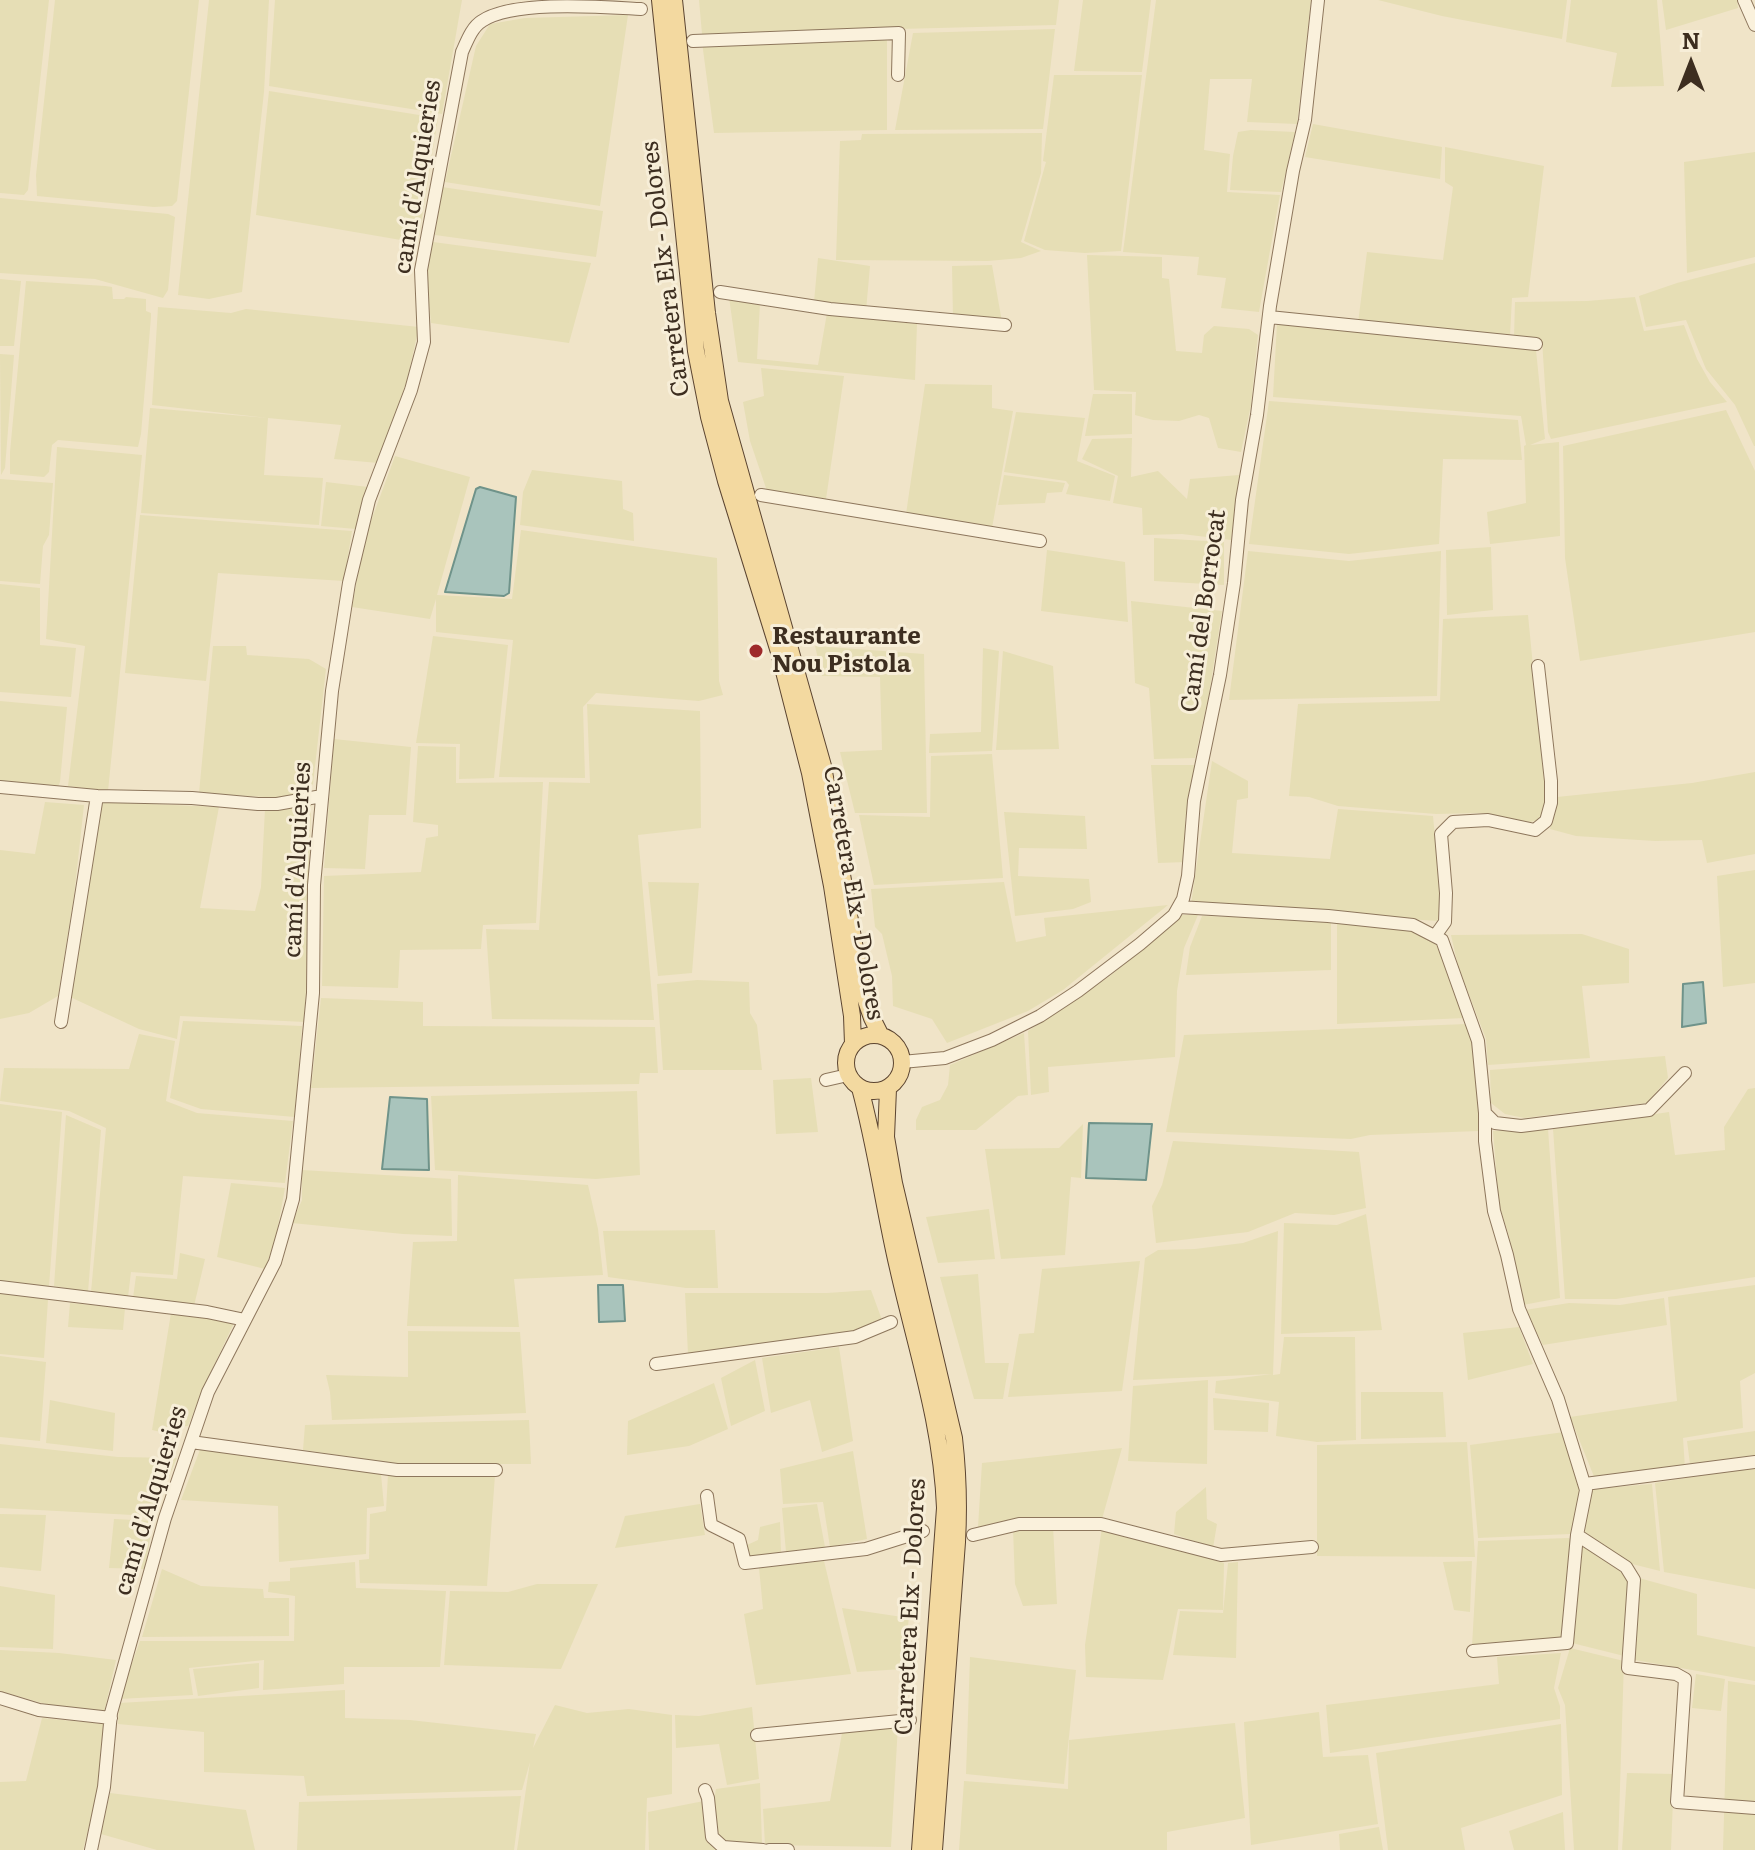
<!DOCTYPE html>
<meta charset="utf-8">
<style>
body{margin:0}
#map{position:relative;width:1755px;height:1850px;overflow:hidden;background:#f0e4c8;font-family:Literata,serif}
canvas{display:block}
.north{position:absolute;left:1651px;top:24px;width:80px;height:80px;-webkit-text-stroke:6px #f7eed8;paint-order:stroke;rotate:0deg;font-size:22px;font-weight:700;line-height:32px;text-align:center;color:#3d2e20}
.north::after{content:'';display:block;margin:auto;width:28px;height:36px;background:#3d2e20;clip-path:polygon(50% 0,100% 100%,50% 72%,0 100%)}
</style>
<div id="map">
<canvas width="1755" height="1850"></canvas>
<div class="north">N</div>
</div>
<script>
const ctx = document.querySelector('canvas').getContext('2d');
ctx.lineJoin = 'round';
function fillPath(path, color) { ctx.fillStyle = color; ctx.fill(path, 'evenodd'); }
function strokePath(path, color, width, dash) { ctx.strokeStyle = color; ctx.lineWidth = width; ctx.lineCap = dash ? 'butt' : 'round'; ctx.setLineDash(dash || []); ctx.stroke(path); }
function drawText(font, color, halo, rows, align = 'center') {
  ctx.font = font + ' Literata,serif'; ctx.lineWidth = 6; ctx.setLineDash([]); ctx.textBaseline = 'middle'; ctx.strokeStyle = halo; ctx.fillStyle = color; for (const [text, x, y, turn = 0] of rows) {
    ctx.save(); ctx.translate(x, y); ctx.rotate((+turn || 0) * Math.PI / 180); ctx.textAlign = isNaN(turn) ? turn : align; if (halo) ctx.strokeText(text, 0, 0); ctx.fillText(text, 0, 0); ctx.restore();
  }
}
fillPath(new Path2D(`
 M0,0H49L28,190L24,195L0,193Z
 M55,0H199L177,201L172,206L154,207L37,196L36,175Z
 M209,0H269L264,92L242,292L209,299L178,295Z
 M275,0H462L442,114L269,86Z
 M699,0H1059L1056,25L702,34Z
 M1083,0H1151L1142,72L1074,71Z
 M1156,0H1311L1297,124L1247,122L1252,79H1210L1204,150L1230,154L1227,192L1280,195L1259,312L1221,308L1226,278L1197,275L1199,257L1123,252Z
 M1378,0H1567L1562,39L1442,16Z
 M1571,0H1657L1664,86L1611,87L1617,53L1566,42Z
 M1662,0H1737L1738,8L1666,30Z
 M628,15L600,206L445,182L476,46L490,24L525,18Z
 M1055,29L1043,129L895,130L913,33Z
 M887,38V130L714,133L702,42Z
 M1054,75H1142L1121,251L1085,253L1045,250L1024,241L1046,162L1043,161Z
 M269,91L438,118L418,243L256,215Z
 M1313,124L1442,147L1440,179L1305,157Z
 M1251,130L1295,132L1281,192L1230,190L1233,156L1238,132Z
 M1042,133L1041,173L1021,242L1041,251L1021,258L988,261L836,260L840,141L861,140L862,134Z
 M1445,147L1544,166L1528,297L1512,298L1510,336L1358,323L1367,252L1443,260L1453,187L1445,182Z
 M1755,152V257L1687,273L1684,162Z
 M442,187L603,211L596,257L435,235Z
 M0,198L168,214L175,217L168,290L163,298L95,279L0,273Z
 M433,242L591,263L569,343L431,323L426,273Z
 M1087,255L1162,257V278L1169,279L1176,351L1202,353L1204,335L1214,326L1249,329L1258,335L1251,405L1241,452L1218,448L1209,418L1199,415L1179,421L1153,420L1135,415L1136,392L1094,390Z
 M818,258L870,266L866,311L814,302Z
 M1755,263V446H1754L1735,405L1706,369L1686,320L1646,327L1639,296L1677,283Z
 M992,265L1002,322L953,319L952,266Z
 M0,279L21,281L14,346H0Z
 M26,281L105,286L112,287L113,299H124L126,297L146,299V311L151,313V317L141,434L138,447L58,440L52,445L49,472L44,477L10,474V452Z
 M729,297L760,303L757,359L818,365L827,313L917,324L915,380L738,362Z
 M1635,297L1644,331L1684,325L1697,359L1710,382L1727,402L1551,439L1548,432L1542,340L1514,337L1515,302L1587,301Z
 M158,307L231,313L246,309L419,327L407,380L378,463L334,459L341,425L268,418L264,475L323,478L319,525L141,513L150,408L268,418L152,405Z
 M1277,323L1536,350L1545,439L1530,445L1559,442L1560,536L1490,544L1487,512L1526,503L1524,446L1526,445L1521,416L1273,397Z
 M0,354L14,355L5,468L1,475Z
 M761,368L844,376L826,499L767,491L750,441L743,402L764,396Z
 M925,384L992,385V408L1013,411L992,528L906,514Z
 M1093,394H1132V434L1085,436Z
 M1269,401L1518,420L1522,460L1443,459L1439,544L1349,554L1249,544Z
 M1726,410L1755,471V632L1580,661L1565,558L1563,446Z
 M1016,412L1085,418L1077,461L1115,476L1110,501L1066,494L1069,485L1066,481L1004,472Z
 M1132,438L1131,477L1158,471L1187,499L1190,479L1239,475L1231,540L1182,534L1143,535L1142,508L1113,503L1118,476L1082,459L1092,439Z
 M57,447L142,455L108,791L68,786L85,646L46,639Z
 M395,456L470,477L437,595L512,599L521,530L717,558L719,681L723,695L699,701L596,693L583,707L585,778L499,777L513,640L436,632V599L430,619L352,607L364,540Z
 M532,470L622,481L623,509L633,513L634,541L520,525L523,492Z
 M1004,475L1065,483L1062,492L1047,493L1045,503L998,505Z
 M0,479L53,483L49,535L43,546L40,584L0,581Z
 M326,482L368,487L356,529L321,526Z
 M140,515L352,531L344,581L218,573L206,681L125,673Z
 M1154,538L1224,542V585L1154,581Z
 M1491,547L1493,610L1447,615L1446,550Z
 M1047,550L1125,562L1128,622L1041,611Z
 M1248,551L1349,561L1441,551L1437,696L1229,700Z
 M0,584L40,588V645L76,648L71,697L0,692Z
 M1131,601L1222,611L1209,694L1195,758L1154,759L1149,688L1135,683Z
 M1528,615L1547,809L1539,820L1530,822L1479,813L1436,814L1338,806L1309,797L1289,796L1298,704L1440,701L1443,619Z
 M433,636L508,645L494,778L459,779L460,744L416,743Z
 M213,646H246L247,655L309,659L326,669L313,784L308,790L282,798L199,793Z
 M815,646L924,654L927,813H855L840,752L882,750L880,677L822,676Z
 M983,648L999,651L992,751L929,753L930,734L981,732Z
 M1003,651L1053,666L1059,749L996,750Z
 M0,701L67,707L60,782L58,787L0,783Z
 M587,704L700,711L701,828L638,835L654,1020L492,1019L486,929L539,930L549,782L590,783Z
 M334,739L411,747L406,815H369L365,869L324,868Z
 M418,746L456,747V783L543,782L536,923L483,925L481,949L400,950L398,988L322,986L324,876L421,872L426,838L438,836V825L413,822Z
 M992,754L1003,878L874,885L859,815L930,817L931,756Z
 M1212,761L1248,781V798L1237,800L1232,853L1330,859L1338,809L1433,816L1442,910L1437,921L1191,904Z
 M1151,765H1195L1185,821L1186,862L1158,863Z
 M1755,772V854L1707,863L1702,840L1655,841L1576,836L1550,829L1557,797L1692,783Z
 M45,802L84,805L74,896L58,996L29,1013L0,1019V850L35,854Z
 M102,802L219,807L200,908L255,911L261,887L265,809L311,805L305,1022L180,1016L177,1039L139,1029L68,996Z
 M1004,812L1085,816L1087,849L1019,848L1018,876L1089,879L1091,902L1073,909L1015,916Z
 M1755,870V983L1723,987L1717,876Z
 M648,882L699,883L692,973L658,976Z
 M1004,882L1016,942L1046,936L1044,918L1168,905L1063,990L1028,1011L947,1043L932,1019L893,1006L892,976L882,934L875,927L871,889Z
 M1182,915H1198L1184,948L1177,991L1175,1057L1048,1067L1049,1092L1031,1095L1028,1031L1110,976Z
 M1202,916L1331,920V970L1186,975L1190,947Z
 M1337,922L1410,930L1437,945L1464,1018L1337,1024Z
 M1582,934L1629,949V983L1582,986L1590,1058L1488,1065L1486,1039L1458,966L1451,935Z
 M697,980L749,982L750,1013L757,1025L762,1070H663L657,984Z
 M321,998L423,1002V1026L655,1027L658,1073H640L639,1084L311,1088Z
 M183,1021L302,1026L295,1117L201,1109L170,1098Z
 M1467,1024L1479,1071V1131L1370,1135L1351,1139L1166,1132L1184,1035Z
 M1024,1033L1028,1095L1018,1096L976,1130H916V1120L922,1107L940,1100L948,1085L950,1065Z
 M139,1034L175,1041L166,1101L197,1113L293,1121L285,1183L183,1176L173,1275L131,1272L128,1297L91,1292L106,1128L69,1111L0,1101L4,1068L129,1069Z
 M1665,1056L1668,1078L1647,1103L1524,1118L1505,1114L1491,1103L1490,1070Z
 M811,1078L818,1132L776,1134L773,1080Z
 M1755,1088V1277L1616,1299H1565L1553,1129L1669,1112L1675,1155L1725,1150L1724,1127L1748,1089Z
 M637,1091L640,1175L596,1179L435,1170L431,1096Z
 M0,1104L62,1112L49,1286L0,1281Z
 M66,1115L101,1130L88,1292L54,1286Z
 M1083,1124L1081,1178L1071,1177L1065,1255L1001,1259L985,1149L1059,1148Z
 M1548,1129L1560,1298L1523,1305L1509,1236L1499,1205L1493,1131Z
 M1173,1141L1359,1152L1366,1208L1334,1215L1295,1213L1248,1232L1156,1243L1152,1206L1162,1185Z
 M302,1170L451,1179L452,1236L403,1234L292,1223L302,1200Z
 M458,1175L588,1185L598,1229L603,1275L514,1279L519,1327L407,1326L413,1242L457,1241Z
 M231,1183L285,1188L276,1237L265,1269L217,1257Z
 M989,1209L995,1259L938,1263L926,1217Z
 M1366,1214L1382,1330L1281,1334L1284,1223L1337,1225Z
 M715,1230L718,1288H686L608,1277L603,1231Z
 M1278,1231L1273,1375L1280,1374L1284,1337H1355L1356,1440L1317,1442L1276,1436L1279,1402L1215,1393L1216,1381L1272,1374L1133,1380L1145,1258L1158,1250L1195,1249L1243,1243Z
 M180,1253L205,1259L194,1306L133,1298L136,1276L177,1279Z
 M1140,1261L1122,1391L1008,1397L1019,1334L1034,1333L1042,1269Z
 M978,1274L985,1363H1009L1003,1399H974L940,1277Z
 M1755,1285V1373L1740,1381L1743,1428L1683,1438L1685,1468L1595,1479L1570,1417L1677,1401L1668,1297Z
 M871,1290L882,1320L849,1333L688,1354L685,1293H827Z
 M0,1292L48,1300L44,1358L0,1354Z
 M1664,1298L1667,1325L1543,1345L1525,1310L1569,1303L1620,1305Z
 M70,1303L125,1308L123,1330L68,1327Z
 M171,1313L235,1321L205,1384L188,1426L178,1427L174,1435L152,1430Z
 M1519,1327L1533,1364L1468,1380L1463,1333Z
 M408,1331L520,1332L526,1413L332,1420L330,1392L326,1375L408,1377Z
 M839,1347L853,1441L822,1452L810,1400L771,1413L762,1358Z
 M0,1356L46,1362L40,1441L0,1437Z
 M755,1360L765,1411L731,1426L721,1378Z
 M1208,1380L1207,1464L1128,1461L1133,1386Z
 M714,1383L728,1429L689,1446L627,1455L628,1421Z
 M1361,1392H1443L1446,1437L1361,1439Z
 M1213,1398L1269,1403L1268,1432L1214,1430Z
 M50,1400L115,1413L113,1451L46,1443Z
 M529,1420L531,1464H400L303,1450L305,1425Z
 M1755,1431V1455L1690,1464L1687,1441Z
 M1564,1432L1580,1490L1652,1484L1660,1571L1632,1564L1624,1656L1572,1643L1577,1543L1570,1534L1478,1538L1470,1445Z
 M1467,1442L1475,1557L1317,1556V1445Z
 M0,1444L118,1457L177,1458L152,1516L0,1508Z
 M201,1447L380,1464L384,1506L367,1508L366,1554L279,1562L278,1506L181,1500Z
 M1122,1448L1102,1519H1016L978,1527L982,1463Z
 M853,1451L867,1539L830,1547L823,1502L783,1504L780,1469Z
 M1755,1467V1589L1664,1572L1655,1483Z
 M388,1474L495,1475L487,1586L360,1583L359,1560L369,1559L370,1514L386,1511Z
 M1206,1487L1207,1519L1217,1524L1213,1548L1174,1534L1176,1512Z
 M700,1504L705,1535L615,1548L625,1516Z
 M817,1504L825,1547L786,1552L782,1508Z
 M0,1514L46,1515L41,1571L0,1567Z
 M114,1519L153,1521L145,1569L109,1568Z
 M780,1522L781,1553L751,1557L747,1545L758,1540L760,1527Z
 M1053,1526L1057,1604L1023,1606L1015,1584L1013,1528Z
 M1102,1527L1224,1563L1223,1610L1178,1609L1163,1680L1086,1677L1085,1645Z
 M1569,1538L1571,1542L1564,1639L1472,1646L1478,1541Z
 M824,1561L851,1674L756,1685L744,1614L763,1609L759,1568Z
 M1472,1561L1470,1612L1454,1610L1443,1562Z
 M355,1562L356,1588L446,1591L440,1667H344V1684L263,1690L264,1660L189,1668L193,1695L119,1699L140,1641H294L295,1596L268,1592L269,1582L290,1581V1568Z
 M1238,1562L1236,1658L1173,1655L1180,1611L1223,1613L1228,1563Z
 M162,1569L201,1586L263,1589L264,1598H289V1636L142,1637Z
 M1639,1578L1697,1594V1635L1755,1647V1681L1635,1660Z
 M537,1584H598L561,1669L444,1665L450,1591L508,1592Z
 M0,1586L55,1595L53,1649L0,1647Z
 M842,1608L909,1618L902,1669L857,1672Z
 M1570,1648L1624,1661L1618,1850H1574L1565,1705L1558,1688Z
 M0,1650L59,1653L116,1660L104,1713L56,1707L0,1691Z
 M1561,1653L1554,1688L1560,1706V1719L1330,1753L1326,1705L1499,1684L1497,1657Z
 M970,1657L1076,1670L1064,1784L966,1774Z
 M259,1663V1688L198,1696L193,1669Z
 M1696,1674L1725,1679L1721,1711L1692,1708Z
 M1728,1681L1755,1685V1850H1723Z
 M345,1690V1718L410,1720L536,1734L533,1748L555,1705L587,1713L629,1709L672,1715V1794L647,1798L645,1850H517L530,1762L522,1790L307,1796L304,1776L204,1772V1732L118,1724L119,1703Z
 M752,1707L759,1779L727,1785L719,1744L676,1748L675,1715L699,1716Z
 M1319,1712L1323,1757L1368,1755L1378,1824L1251,1845L1244,1722Z
 M42,1718L104,1724L98,1790L83,1850H0V1782L26,1781Z
 M1235,1723L1245,1818L1167,1832V1850H959L964,1781L1068,1789L1069,1740Z
 M1561,1724L1562,1795L1461,1828L1465,1850H1388L1376,1753Z
 M898,1725L891,1847L765,1845L763,1809L830,1801L842,1733L848,1730Z
 M1627,1773L1674,1774L1671,1850H1622Z
 M760,1783L762,1845L730,1850H649L648,1812L714,1799L716,1789Z
 M110,1793L246,1810L255,1850H157L101,1834Z
 M521,1796L514,1850H297L299,1802Z
 M1563,1812L1565,1850H1514L1509,1831Z
 M1379,1827L1383,1850H1340L1339,1834Z`), '#e6deb5');
const water = new Path2D(`
 M480,487L516,497L509,593L504,596L445,592L476,489Z
 M1703,982L1706,1023L1682,1027L1683,984Z
 M390,1097L427,1099L429,1170L382,1169Z
 M1089,1123L1152,1124L1146,1180L1086,1178Z
 M598,1285H623L625,1321L599,1322Z`);
fillPath(water, '#a9c4bc');
strokePath(water, '#6f938a', 2);
const minor = new Path2D(`
 M1744,0L1755,25
 M693,41L899,33L898,75
 M720,292L830,309L1005,325
 M1269,317L1536,344
 M761,495L1040,541
 M0,787L97,796
 M1179,907L1328,916L1413,925L1442,940L1478,1041L1485,1113L1495,1123L1521,1126L1649,1110L1685,1073
 M1435,936L1445,922L1446,893L1441,834L1453,822L1488,820L1535,830L1546,821L1551,803V781L1538,666
 M61,1022L97,796L192,798L258,804H277L322,796
 M902,1062L945,1058L992,1040L1040,1016L1078,991L1140,944L1174,915L1183,899L1188,876L1194,801L1220,675L1234,583L1242,500L1257,415L1270,306L1293,171L1305,120L1318,0
 M826,1080L848,1075
 M1485,1113V1141L1494,1211L1507,1255L1519,1309L1558,1399L1586,1490L1577,1535L1626,1567L1634,1580L1628,1668L1676,1674L1685,1679L1677,1802L1755,1808
 M0,1287L207,1312L245,1320
 M656,1364L855,1337L891,1322
 M191,1442L397,1470H496
 M1585,1484L1755,1462
 M707,1496L711,1525L739,1539L745,1563L866,1549L923,1531
 M973,1535L1019,1524H1101L1221,1555L1312,1547
 M1473,1651L1567,1643L1577,1535
 M0,1698L39,1710L111,1718
 M757,1735L910,1720
 M705,1790L708,1798L712,1837L723,1847L763,1850
 M91,1850L104,1787L111,1713L165,1518L208,1392L275,1262L293,1199L313,993L314,885L332,691L349,583L369,500L411,390L424,342L421,270L462,52C467,41 472,27 482,21C514,0 601,7 641,9
 M769,1850H788`);
const major = new Path2D(`
 M660,0L696,351L709,417L726,481L779,652L810,773L832,886L852,1016L853,1044
 M674,0L707,313L720,401L823,766L862,989L872,1018L881,1036
 M846 1063a28 28 0 1 1 56 0a28 28 0 1 1-56 0Z
 M860,1088C876,1147 884,1208 898,1268C916,1348 942,1425 945,1508L920,1850
 M888,1089L886,1137L894,1183L954,1438C958,1473 959,1506 957,1542L934,1850`);
strokePath(minor, '#8d765c', 14);
strokePath(major, '#5b4430', 18);
strokePath(minor, '#faf1dc', 12);
strokePath(major, '#f3d9a0', 16);
for (const [x, y, r, color] of [
 [756,651,8,"#9e2a2b"]
]) { const dot = new Path2D(); dot.arc(x, y, r, 0, 2 * Math.PI); ctx.fillStyle = color; ctx.fill(dot); strokePath(dot, '#f7eed8', 3); }
drawText('24px', '#3d2e20', '#f7eed8', [
 ["camí d'Alquieries",418,177,-81],
 ["Carretera Elx - Dolores",666,269,-97],
 ["Camí del Borrocat",1204,611,-82],
 ["camí d'Alquieries",298,860,-87],
 ["Carretera Elx - Dolores",853,893,80],
 ["camí d'Alquieries",151,1501,-73],
 ["Carretera Elx - Dolores",911,1607,-87]
]);
drawText('bold 24px', '#3d2e20', '#f7eed8', [
 ["Restaurante",772,637],
 ["Nou Pistola",772,665]
], 'left');
</script>
